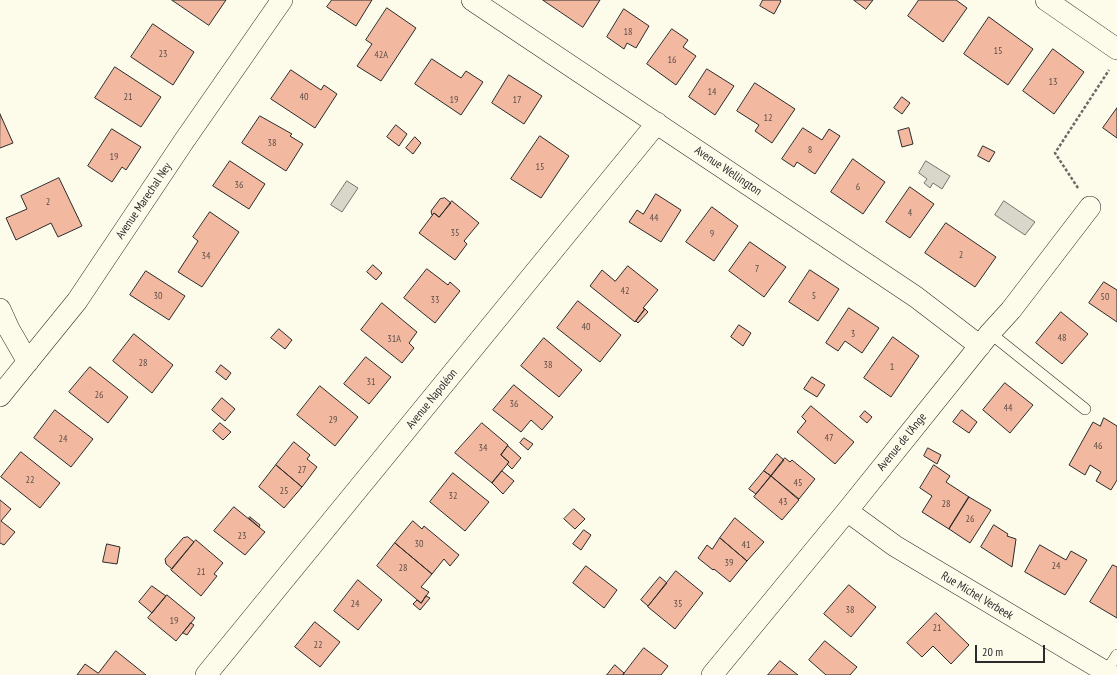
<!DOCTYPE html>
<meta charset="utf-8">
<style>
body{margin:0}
#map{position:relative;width:1117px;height:675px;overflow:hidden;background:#fdfbea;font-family:"PT Sans Narrow",sans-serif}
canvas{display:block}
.scale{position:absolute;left:975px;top:645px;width:70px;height:18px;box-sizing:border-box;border:2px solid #2b2b2b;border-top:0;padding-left:5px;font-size:12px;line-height:14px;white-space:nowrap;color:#2b2b2b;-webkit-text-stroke:3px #fdfbea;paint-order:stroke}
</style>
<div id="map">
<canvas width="1117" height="675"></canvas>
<div class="scale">20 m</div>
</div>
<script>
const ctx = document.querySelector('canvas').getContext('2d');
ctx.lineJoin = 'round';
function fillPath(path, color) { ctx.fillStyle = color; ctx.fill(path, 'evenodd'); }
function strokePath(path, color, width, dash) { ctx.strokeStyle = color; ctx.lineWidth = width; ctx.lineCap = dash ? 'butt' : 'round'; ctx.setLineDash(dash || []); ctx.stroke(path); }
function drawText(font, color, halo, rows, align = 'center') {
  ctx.font = font + ' "PT Sans Narrow",sans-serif'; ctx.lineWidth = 3; ctx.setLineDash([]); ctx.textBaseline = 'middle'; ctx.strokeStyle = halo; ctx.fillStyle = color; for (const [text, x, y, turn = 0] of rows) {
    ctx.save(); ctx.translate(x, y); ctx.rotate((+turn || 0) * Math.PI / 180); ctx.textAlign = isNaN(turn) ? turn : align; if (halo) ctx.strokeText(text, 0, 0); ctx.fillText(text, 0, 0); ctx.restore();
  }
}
const water = new Path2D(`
 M926,161L950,176L942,189L933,183L930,188L924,183L927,179L919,173Z
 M347,181L358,188L342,212L331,205Z
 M1004,201L1035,222L1025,235L995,215Z`);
fillPath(water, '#d8d7c9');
strokePath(water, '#74746e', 1);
const building = new Path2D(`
 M172,0H226L209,25Z
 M332,0H372L356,26L327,7Z
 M543,0H600L583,27Z
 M763,0H780L781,1L774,14L760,6Z
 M854,0H873L866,9Z
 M919,0H956L967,8L943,42L908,16Z
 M387,8L416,28L381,81L357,66L372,44L366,40Z
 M624,9L649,26L636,48L627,43L624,49L607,37Z
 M989,17L1033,49L1008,85L964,54Z
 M153,24L194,52L173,85L131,57Z
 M672,29L688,40L683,47L696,56L676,85L647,64Z
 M1053,49L1084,72L1054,114L1023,91Z
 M432,59L461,78L466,71L483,82L461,115L415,84Z
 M115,67L161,97L141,127L95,98Z
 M707,69L734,86L715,115L689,97Z
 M291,70L321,90L324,85L337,94L315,128L271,99Z
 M509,75L542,96L524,124L492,103Z
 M755,83L795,109L772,143L755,131L759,125L737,111Z
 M902,97L910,103L902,114L894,108Z
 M1117,108V138L1103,128Z
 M0,114L13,143L0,148Z
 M260,116L292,134L290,136L303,144L286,171L242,143Z
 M396,125L407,134L399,146L387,137Z
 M803,128L822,140L829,129L840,136L815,174L797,162L794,167L782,159Z
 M909,128L913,144L902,147L898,131Z
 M112,129L141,147L126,170L122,167L112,182L88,166Z
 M540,136L569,156L541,198L511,179Z
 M415,137L421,143L413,154L406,148Z
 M983,146L995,152L989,162L978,156Z
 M853,159L885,182L863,214L831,192Z
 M230,161L265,184L249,209L213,186Z
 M59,178L82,226L58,237L51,223L16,240L6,218L27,209L21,196Z
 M910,187L934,204L910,238L886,222Z
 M656,194L681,210L661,242L629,222L637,210L643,214Z
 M445,198L451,203L439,217L434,213L432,215L431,211L440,199Z
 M452,201L479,223L464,241L467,244L455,260L419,233L434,213L439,217Z
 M712,207L738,226L714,261L686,242Z
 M210,212L239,232L202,287L178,272L198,241L193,237Z
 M946,223L996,257L975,287L925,253Z
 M750,242L786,267L764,297L729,271Z
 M373,265L382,273L376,280L367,272Z
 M628,266L658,290L643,308L645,309L635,322L590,286L602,270L615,281Z
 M427,269L448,285L450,282L460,291L435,323L404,298Z
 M810,270L839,289L818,321L789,302Z
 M146,271L185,296L169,320L130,295Z
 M1104,282L1117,290V322L1089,303Z
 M578,301L621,335L600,362L557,328Z
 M382,303L417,332L409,343L414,348L402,363L361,330Z
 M849,308L879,328L862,353L845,341L838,351L826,343Z
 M645,309L648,312L638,323L636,321Z
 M1061,312L1088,334L1062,364L1036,343Z
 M739,325L751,333L743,346L731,337Z
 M279,329L292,340L285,349L271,338Z
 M134,334L173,365L152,393L113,361Z
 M893,337L919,356L891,397L864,378Z
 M544,338L582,370L559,397L521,366Z
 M366,357L391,377L369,404L344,384Z
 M221,365L231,373L226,380L216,372Z
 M90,367L128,397L108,423L69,392Z
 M812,377L825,385L817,397L804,389Z
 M1005,383L1033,405L1010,433L983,410Z
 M514,385L553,417L542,430L531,420L521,432L493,410Z
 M320,386L358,417L335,446L297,415Z
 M222,398L235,409L225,421L212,410Z
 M811,406L854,442L835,464L797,432L806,421L802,417Z
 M55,410L93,439L71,467L34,438Z
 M962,410L977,422L969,433L953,422Z
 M865,411L872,417L867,423L860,417Z
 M1104,418L1117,426V480L1111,490L1096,481L1101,472L1090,465L1085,475L1069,465L1093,422L1100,426Z
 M220,423L231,432L223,440L213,431Z
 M482,423L508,445L501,455L509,462L492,483L455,453Z
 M524,438L533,444L528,450L520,443Z
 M294,442L310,455L307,459L317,467L302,487L276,465Z
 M508,446L521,458L512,469L507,464L509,462L501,455Z
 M928,448L941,455L937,464L924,456Z
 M21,452L60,483L40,508L1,477Z
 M777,454L784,460L771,476L764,471Z
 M785,458L790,462L792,460L815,479L799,499L771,476Z
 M276,465L302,487L284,508L259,487Z
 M934,465L950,476L946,482L969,497L949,529L922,512L932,496L920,488Z
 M502,471L514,481L503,494L492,483Z
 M764,471L771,476L756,494L749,489Z
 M453,473L489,502L465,531L430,502Z
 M771,476L799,500L782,520L754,497Z
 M969,497L991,510L970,543L949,529Z
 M0,500L11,509L1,521L15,532L4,545L0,543Z
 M234,507L265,532L245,555L214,531Z
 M574,509L585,519L575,529L564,519Z
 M250,517L260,525L259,527L249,518Z
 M735,518L764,542L747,561L720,538Z
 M413,521L422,529L424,526L459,555L450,566L444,559L432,574L395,543Z
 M994,525L1008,534L1007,536L1016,539L1012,567L981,547Z
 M584,530L591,535L581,550L573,544Z
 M188,537L194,542L172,569L166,564L165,559L183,538Z
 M720,538L747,561L730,582L714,569L713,570L698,558L707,545L712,549Z
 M196,540L223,563L214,574L217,576L201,596L171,570Z
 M395,543L432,574L421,587L429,592L421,603L377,566Z
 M107,544L120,547L117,564L103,562Z
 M1040,545L1066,560L1071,551L1087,560L1065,595L1025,572Z
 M1113,565L1117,567V618L1090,602Z
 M586,566L617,590L604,608L573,583Z
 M676,571L703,593L675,629L648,607Z
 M660,577L667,583L648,606L641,600Z
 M358,580L382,600L358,630L334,611Z
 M849,585L876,607L851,637L824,614Z
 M152,586L166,596L152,613L139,602Z
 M167,595L195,618L176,641L148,618Z
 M426,596L430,598L420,610L413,604L417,600L421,603Z
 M936,613L969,645L951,664L933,646L922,657L907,643Z
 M315,622L340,642L320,667L295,647Z
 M191,623L194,625L187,635L183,633Z
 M825,641L857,667L850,675H826L809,660Z
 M644,648L668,666L661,675H623Z
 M116,651L146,675H77L85,664L98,673Z
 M780,661L798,675H768Z
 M615,665L624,673L623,675H607Z`);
fillPath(building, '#f2b8a0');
strokePath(building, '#2b2b2b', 1);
const lane = new Path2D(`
 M990,333L1085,409
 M1106,672L1117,655`);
const street = new Path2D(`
 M472,0L916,297L980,346
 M1046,0L1117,49
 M0,309L9,329L28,362
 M0,396L77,301L184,141L282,0
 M847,511L895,546L1111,675
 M206,675L657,123
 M712,675L847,511L990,333L1011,310L1090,207`);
strokePath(lane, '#2b2b2b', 12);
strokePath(street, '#2b2b2b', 22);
strokePath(new Path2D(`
 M1078,188L1055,153L1109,70`), '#6a6964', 2.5, [3, 2]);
strokePath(lane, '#fdfbea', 11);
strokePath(street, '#fdfbea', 21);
drawText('10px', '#5d4e48', null, [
 ["18",628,32],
 ["15",998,51],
 ["23",163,54],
 ["42A",381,55],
 ["16",672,60],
 ["13",1053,82],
 ["14",712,92],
 ["21",128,97],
 ["40",304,97],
 ["19",454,100],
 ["17",517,100],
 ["12",768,118],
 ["38",272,143],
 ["8",810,150],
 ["19",114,157],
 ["15",540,167],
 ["36",239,185],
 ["6",858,187],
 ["2",48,202],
 ["4",910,213],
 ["44",654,218],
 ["35",455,233],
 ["9",712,234],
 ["2",961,255],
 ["34",206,256],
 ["7",757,269],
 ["42",625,291],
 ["30",158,296],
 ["5",814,296],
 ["50",1105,297],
 ["33",435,300],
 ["40",586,327],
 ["3",853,334],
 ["48",1062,338],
 ["31A",394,339],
 ["28",143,363],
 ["38",548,365],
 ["1",892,367],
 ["31",371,382],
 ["26",99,395],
 ["36",514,404],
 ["44",1008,408],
 ["29",333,420],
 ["47",829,438],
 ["24",63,439],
 ["46",1098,446],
 ["34",483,448],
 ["27",302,470],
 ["22",30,480],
 ["45",798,483],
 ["25",284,491],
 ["32",453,496],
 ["43",783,502],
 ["28",946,504],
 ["26",970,519],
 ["23",242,536],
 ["30",419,544],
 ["41",746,545],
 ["39",729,563],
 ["24",1056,566],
 ["28",403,568],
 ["21",201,572],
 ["24",355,604],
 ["35",678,604],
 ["38",850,610],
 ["19",174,621],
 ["21",937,628],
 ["22",318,645]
]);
drawText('12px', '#2b2b2b', '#fdfbea', [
 ["Avenue Wellington",728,171,34],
 ["Avenue Marechal Ney",144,201,-56],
 ["Avenue Napoléon",432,399,-51],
 ["Avenue de l'Ange",902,442,-51],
 ["Rue Michel Verbeek",977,596,31]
]);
</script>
